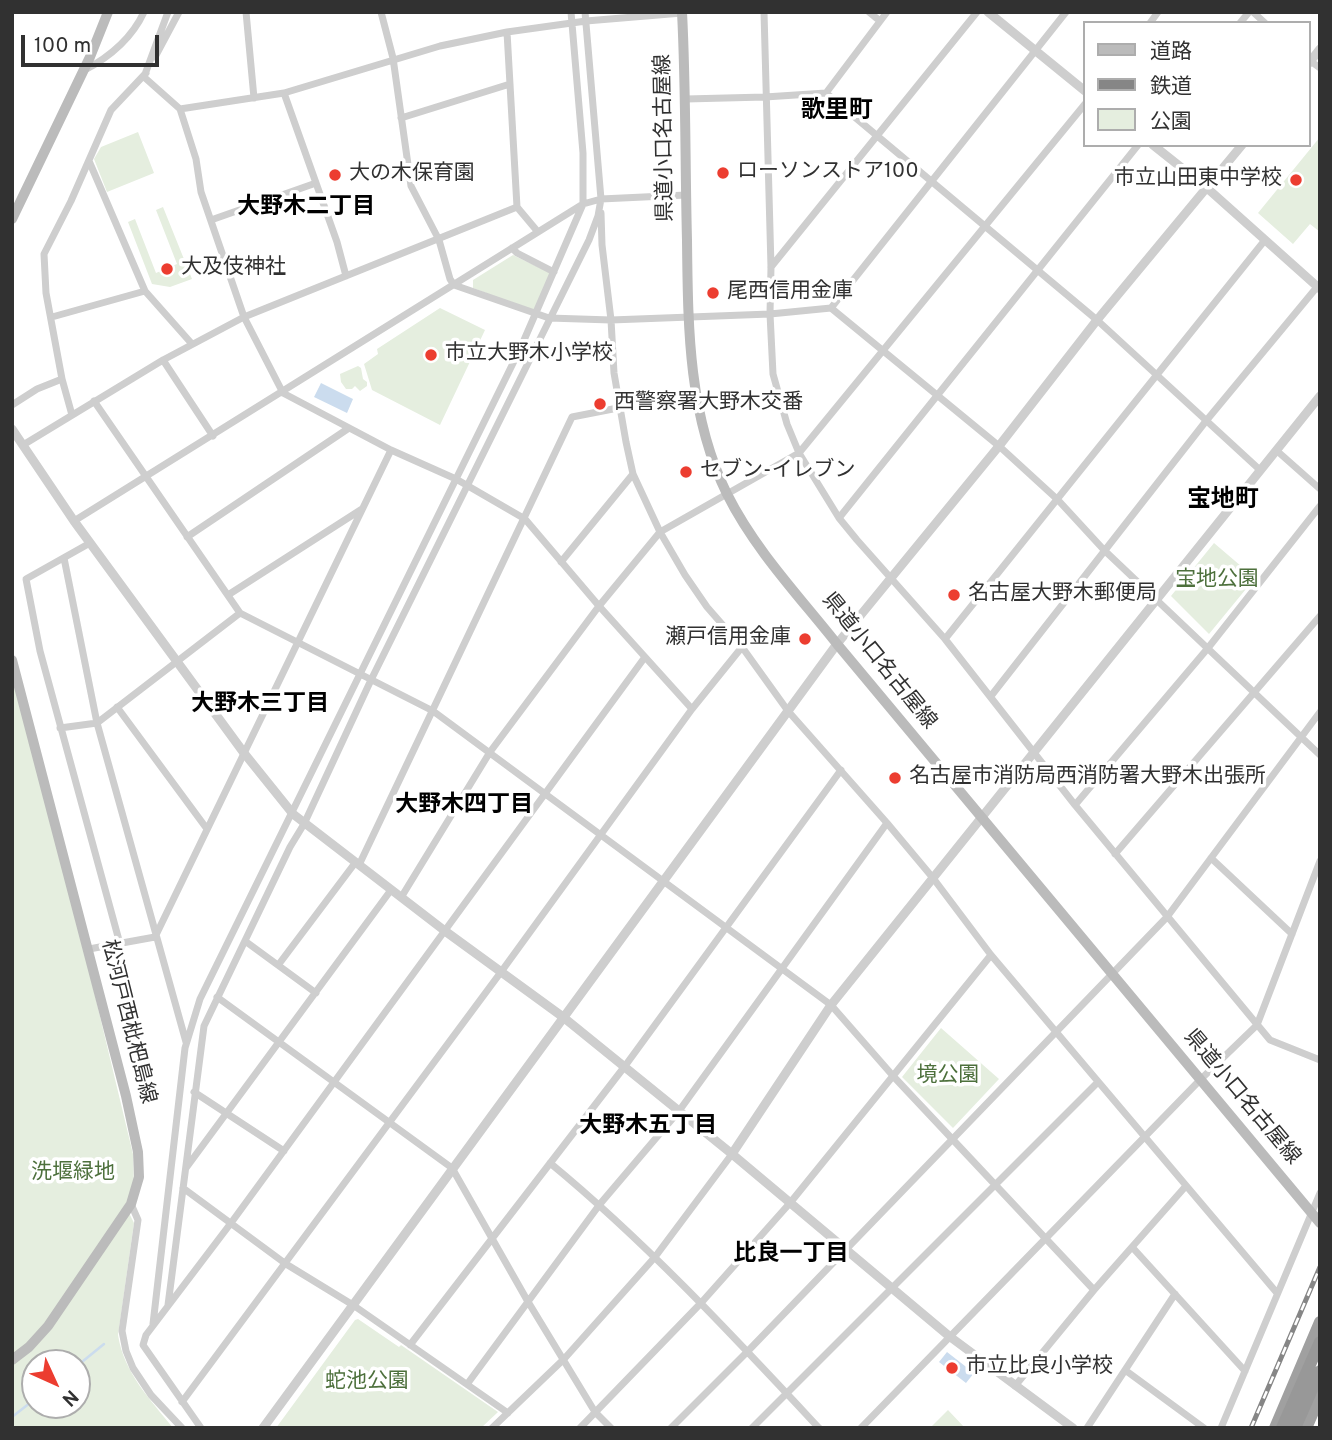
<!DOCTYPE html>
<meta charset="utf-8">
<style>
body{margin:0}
#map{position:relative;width:1332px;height:1440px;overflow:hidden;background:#fff;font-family:Overpass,"Noto Sans JP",sans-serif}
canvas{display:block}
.frame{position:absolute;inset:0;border:14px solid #313131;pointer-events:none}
.legend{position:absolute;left:1083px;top:21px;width:228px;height:126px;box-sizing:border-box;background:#fff;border:2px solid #adadad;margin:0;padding:9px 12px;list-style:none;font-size:21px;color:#313131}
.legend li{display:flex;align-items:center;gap:14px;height:35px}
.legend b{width:35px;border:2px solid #adadad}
.north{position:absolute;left:21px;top:1349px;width:70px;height:70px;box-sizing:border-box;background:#fff;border:2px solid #adadad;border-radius:50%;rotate:135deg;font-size:19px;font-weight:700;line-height:28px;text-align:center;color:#313131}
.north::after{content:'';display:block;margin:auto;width:24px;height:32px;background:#ec3d30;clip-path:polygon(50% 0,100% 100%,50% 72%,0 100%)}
.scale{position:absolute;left:21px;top:35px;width:138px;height:32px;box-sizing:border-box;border:4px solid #313131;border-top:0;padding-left:9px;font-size:21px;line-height:24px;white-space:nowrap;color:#313131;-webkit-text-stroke:5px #fff;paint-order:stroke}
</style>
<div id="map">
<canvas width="1332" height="1440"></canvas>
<div class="frame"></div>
<ul class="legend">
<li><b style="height:9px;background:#bbb"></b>道路</li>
<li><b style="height:9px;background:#868686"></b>鉄道</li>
<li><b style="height:19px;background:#e5eedf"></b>公園</li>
</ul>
<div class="north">N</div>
<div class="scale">100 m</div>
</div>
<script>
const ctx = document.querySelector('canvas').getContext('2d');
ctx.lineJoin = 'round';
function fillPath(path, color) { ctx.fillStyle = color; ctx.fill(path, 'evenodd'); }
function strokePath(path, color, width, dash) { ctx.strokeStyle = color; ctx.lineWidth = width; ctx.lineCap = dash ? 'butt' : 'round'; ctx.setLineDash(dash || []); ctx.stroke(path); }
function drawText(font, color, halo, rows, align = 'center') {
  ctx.font = font + ' Overpass,"Noto Sans JP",sans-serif'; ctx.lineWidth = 7; ctx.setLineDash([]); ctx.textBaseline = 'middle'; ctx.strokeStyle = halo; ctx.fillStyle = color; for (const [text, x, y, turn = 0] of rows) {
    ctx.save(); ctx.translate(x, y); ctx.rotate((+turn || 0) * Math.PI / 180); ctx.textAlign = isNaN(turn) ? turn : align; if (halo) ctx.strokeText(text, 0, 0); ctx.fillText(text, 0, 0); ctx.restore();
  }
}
fillPath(new Path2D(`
 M138,132L154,173L107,192L94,159L101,147Z
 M1320,137V232L1310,224L1293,244L1258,213Z
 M163,207L192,279L170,287L152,284L128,222L135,219L156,273L177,264L156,210Z
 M513,255L550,273L534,311L473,288V280Z
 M440,308L485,330L440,425L372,390L364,364L378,354L377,349Z
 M358,366L361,368L363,379L367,382V386L360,391L355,386L352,389H346L341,382L340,374Z
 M1214,543L1255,578L1209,634L1171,596Z
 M12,678L48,800L133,1154L134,1184L126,1207L134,1223L118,1335C124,1373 150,1399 173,1428H12ZM35,1363H77V1405H35Z
 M941,1028L999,1079L953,1128L902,1077Z
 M358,1319L399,1347L401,1345L498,1412L481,1428H276L355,1320Z
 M948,1410L965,1428H930Z`), '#e5eedf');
fillPath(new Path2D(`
 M321,383L353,399L347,413L314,397Z
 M947,1352L974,1373L966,1383L939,1362Z`), '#cbdcee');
strokePath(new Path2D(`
 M77,1366L104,1344
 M12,1417L35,1399`), '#cbdcee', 2.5);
strokePath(new Path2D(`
 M168,12L144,77L180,109L284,93L440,46L507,32L586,21L682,13
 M246,12L254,98
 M381,12L393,58L411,186L439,240L450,279L454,285L549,318L611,320L770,314L831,308L999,446L1058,500L1104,550L1320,755
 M764,12L771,267L770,314L773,374L787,424L799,453L839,518L857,540L945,639L1075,805L1270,1040L1320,1060
 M869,12L880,21
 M1253,12L1265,23
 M1150,23L1158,12
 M1240,23L1249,12
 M507,32L517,207L538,232
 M155,57L179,12
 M1309,60L1320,68
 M83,71C108,58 132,38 144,12
 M284,93L337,242L346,276
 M826,93L1097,320L1260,470
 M686,99L765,97L826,93L887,12
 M180,109L196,159L201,192L244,317L283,393L391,450L456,479L525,519L599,606L692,709
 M401,118L510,84
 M89,161L145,291L192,344
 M601,213L602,245L611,320L614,373L626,442L633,474L660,532L685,575L707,607L742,647L788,711L887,823L933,878L991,955L1277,1293
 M211,220L316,183
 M512,248L517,253L554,272
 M771,267L977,12
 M831,308L1066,12
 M52,317L145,291
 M163,360L213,436
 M94,401L240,613L433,711L831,1005L894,1077L1094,1290
 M12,405L37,389L62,379
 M72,415L62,379L46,293L44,254L71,201L111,110L146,73
 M23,445L163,360L244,317L517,207
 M1276,450L1320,489
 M839,518L1138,145
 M74,521L583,204L601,199L686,195
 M187,537L349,428
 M90,543L26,579L40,651L120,944
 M64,558L97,723L186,1042
 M561,562L633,474
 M228,595L362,509
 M945,639L1265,240
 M991,696L1206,421L1317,287
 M117,707L207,829
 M60,728L97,723L240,613
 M1075,805L1208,648L1320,506
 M1115,854L1320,616
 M1211,858L1292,934
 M359,865L572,417L618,408
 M402,896L490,752L599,606L660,532L799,453L1085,104
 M245,941L316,993
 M89,949L155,937L391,450
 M279,964L355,863
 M217,997L452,1168L527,1300L595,1412L611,1428
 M194,1092L284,1151
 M550,1163C647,1243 733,1336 819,1428
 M186,1168L391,890
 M183,1188L286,1264L353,1305L508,1413
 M131,1204L138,1220L122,1331L126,1351L133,1368L151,1395L182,1428
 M1132,1247L1245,1371
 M168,1305L204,1026L290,847L304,824L371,680L589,240L598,216L601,199L585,12
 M153,1324L185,1048L200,999L521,347L583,204V153L571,12
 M410,1345L625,1066L841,770
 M1125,1370L1204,1428
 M468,1383L600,1204L679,1111L887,823
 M1015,1386L1094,1290L1185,1187
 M182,1402L501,972L692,709L742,647
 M201,1428L143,1345L146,1335L231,1223L645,657
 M492,1428L564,1359L655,1257L732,1154
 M580,1428L701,1303L790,1203L991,955
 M671,1428L747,1352L1167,917L1320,712
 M752,1428L1098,1082
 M861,1428L1200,1080L1257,1025L1320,861
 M1087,1428L1175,1294
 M1221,1428L1320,1193`), '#cecece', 7);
strokePath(new Path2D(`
 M988,12L1085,91
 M1309,63L1320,49
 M1153,145L1207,188L1320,289
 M12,429L74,521L244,753L293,814L445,931L563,1017L732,1154L949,1336L1073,1428
 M732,1154L831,1005L1320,396
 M263,1428L837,644L999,446L1097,320L1242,145`), '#cecece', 9);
strokePath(new Path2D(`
 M682,12C686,88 685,164 687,240C688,326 688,415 727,494C755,550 799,596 837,644L1320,1223
 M12,219L90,57L108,12
 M12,660L126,1096L138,1152L139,1177L131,1204L48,1326L29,1347L12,1360`), '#bbb', 10);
strokePath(new Path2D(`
 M1275,1428L1320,1322
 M1306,1428L1320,1396`), '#a0a0a0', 12);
strokePath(new Path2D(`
 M1282,1428L1320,1342
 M1295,1428L1320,1371`), '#989898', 12);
const rail = new Path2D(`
 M1251,1428L1320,1267`);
strokePath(rail, '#868686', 5);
strokePath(rail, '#fff', 2.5, [8]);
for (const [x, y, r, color] of [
 [723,173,7,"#ec3d30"],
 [335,175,7,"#ec3d30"],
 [1296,180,7,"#ec3d30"],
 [167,269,7,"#ec3d30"],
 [713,293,7,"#ec3d30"],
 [431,355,7,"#ec3d30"],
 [600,404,7,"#ec3d30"],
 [686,472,7,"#ec3d30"],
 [954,595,7,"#ec3d30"],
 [805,639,7,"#ec3d30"],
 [895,778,7,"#ec3d30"],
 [952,1368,7,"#ec3d30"]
]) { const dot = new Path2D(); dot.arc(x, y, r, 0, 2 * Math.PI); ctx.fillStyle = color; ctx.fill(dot); strokePath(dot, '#fff', 2.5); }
drawText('21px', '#313131', '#fff', [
 ["県道小口名古屋線",666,138,-91],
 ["県道小口名古屋線",878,662,51],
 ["松河戸西枇杷島線",127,1022,76],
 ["県道小口名古屋線",1241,1098,50]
]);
drawText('21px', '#313131', '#fff', [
 ["ローソンストア100",737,173],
 ["大の木保育園",349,175],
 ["市立山田東中学校",1282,180,"right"],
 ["大及伎神社",181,269],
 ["尾西信用金庫",727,293],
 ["市立大野木小学校",445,355],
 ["西警察署大野木交番",614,404],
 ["セブン-イレブン",700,472],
 ["名古屋大野木郵便局",968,595],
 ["瀬戸信用金庫",791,639,"right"],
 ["名古屋市消防局西消防署大野木出張所",909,778],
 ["市立比良小学校",966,1368]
], 'left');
drawText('21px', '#4d703c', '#fff', [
 ["宝地公園",1217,581],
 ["境公園",948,1077],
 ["洗堰緑地",73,1174],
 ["蛇池公園",367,1383]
]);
drawText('bold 23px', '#000', '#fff', [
 ["大野木二丁目",306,208],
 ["大野木三丁目",260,705],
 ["大野木四丁目",464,806],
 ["大野木五丁目",648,1127],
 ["比良一丁目",791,1255]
]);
drawText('bold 24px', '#000', '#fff', [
 ["歌里町",837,112],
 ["宝地町",1223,501]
]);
</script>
